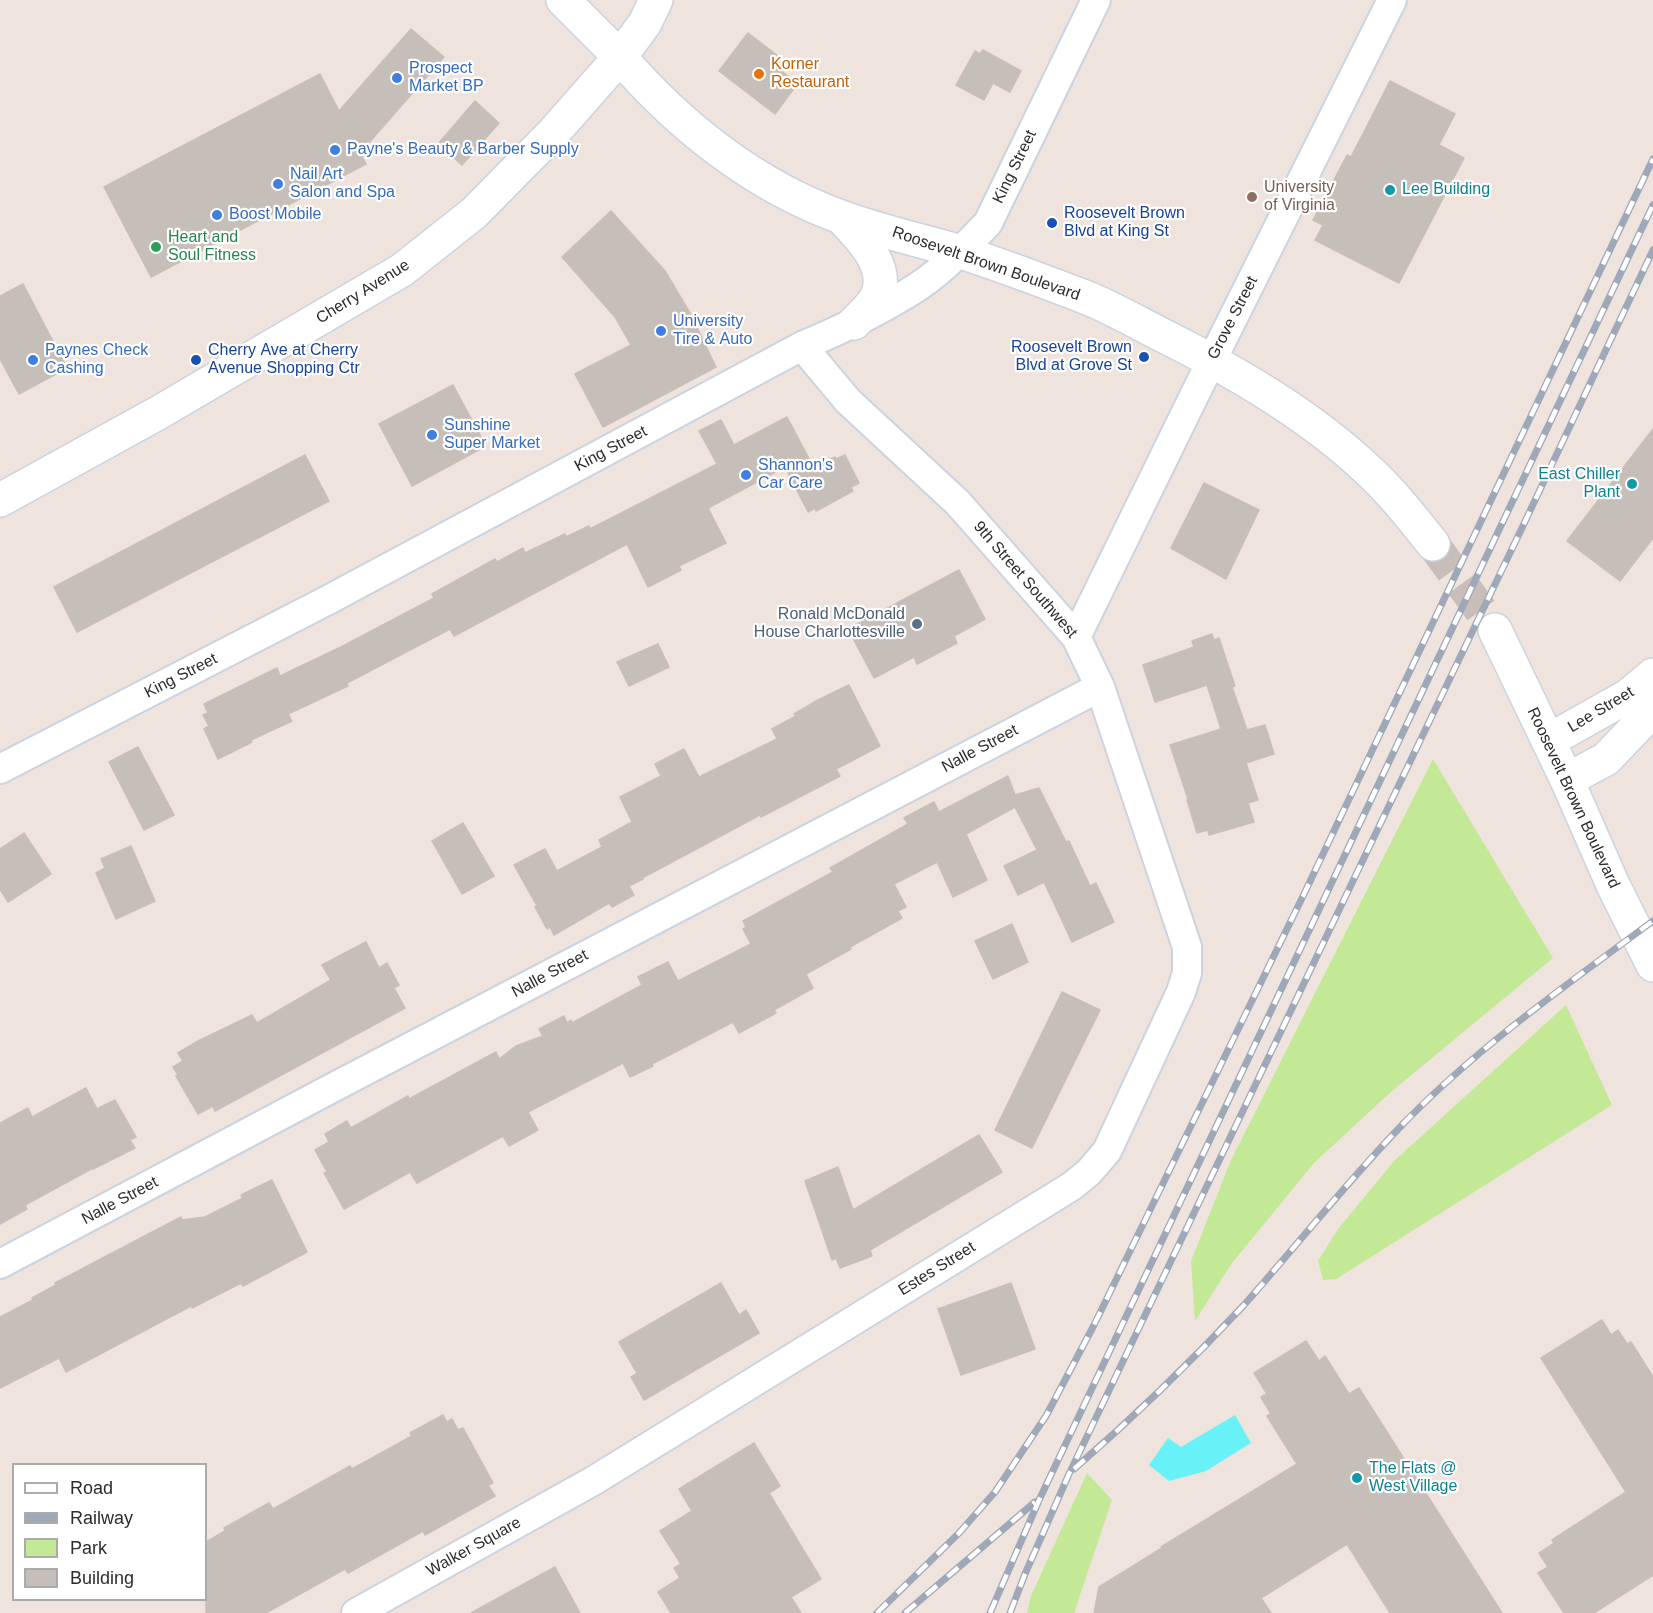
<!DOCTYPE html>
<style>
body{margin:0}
#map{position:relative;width:1653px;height:1613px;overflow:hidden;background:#eee3dd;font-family:Arial,sans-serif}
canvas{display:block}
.legend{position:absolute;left:12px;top:1463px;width:195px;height:138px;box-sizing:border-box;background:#fff;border:2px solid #ababab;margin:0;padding:8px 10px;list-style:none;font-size:18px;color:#2c2c2c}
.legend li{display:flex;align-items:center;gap:12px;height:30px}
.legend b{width:30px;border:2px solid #ababab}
</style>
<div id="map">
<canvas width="1653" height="1613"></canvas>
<ul class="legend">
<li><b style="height:8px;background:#fff"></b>Road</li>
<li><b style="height:8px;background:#9fa8b8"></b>Railway</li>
<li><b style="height:16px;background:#c4e996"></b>Park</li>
<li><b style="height:16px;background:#c6bfb9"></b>Building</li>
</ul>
</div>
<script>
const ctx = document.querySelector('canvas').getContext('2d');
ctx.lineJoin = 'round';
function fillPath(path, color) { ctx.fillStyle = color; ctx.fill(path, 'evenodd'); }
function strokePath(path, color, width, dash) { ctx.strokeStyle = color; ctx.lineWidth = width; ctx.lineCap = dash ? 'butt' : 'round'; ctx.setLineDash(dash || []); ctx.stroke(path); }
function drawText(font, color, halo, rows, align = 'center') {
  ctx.font = font + ' Arial,sans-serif'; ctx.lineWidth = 4.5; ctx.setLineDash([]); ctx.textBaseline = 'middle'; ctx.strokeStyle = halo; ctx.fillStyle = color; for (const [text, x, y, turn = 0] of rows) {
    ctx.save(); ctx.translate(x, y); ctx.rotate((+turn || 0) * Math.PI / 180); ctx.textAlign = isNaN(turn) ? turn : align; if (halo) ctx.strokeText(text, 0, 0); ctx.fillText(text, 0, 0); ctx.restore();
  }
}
fillPath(new Path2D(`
 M1433,759L1553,958L1392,1091L1315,1162L1232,1263L1195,1321L1191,1261L1231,1160Z
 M1566,1005L1612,1105L1336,1279L1323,1280L1318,1261L1338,1229L1394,1161Z
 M1087,1473L1112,1500L1074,1613H1027L1031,1596Z`), '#c4e996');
fillPath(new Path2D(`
 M1235,1415L1251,1443L1206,1471L1169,1481L1149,1465L1168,1438L1181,1447Z`), '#69f1f8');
const building = new Path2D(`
 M411,29L444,57L360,153L366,164L151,277L104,187L320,74L339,111Z
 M748,33L778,56L777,57L785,63L780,70L798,83L775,114L719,71Z
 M983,50L1021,71L1010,92L993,83L984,100L956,85L975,51L980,54Z
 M1390,81L1455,114L1439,145L1464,158L1399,283L1315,240L1323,225L1313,220L1347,155L1351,157Z
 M475,101L499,123L462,165L438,144Z
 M611,211L665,271L690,313L716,367L603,427L575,374L631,345L615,317L562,257Z
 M23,284L67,368L19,394L0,359V296Z
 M453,385L486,446L412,486L379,424Z
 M787,417L814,468L835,457L836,459L845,455L859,483L851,487L853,491L816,511L815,508L808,512L785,467L708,508L726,543L679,566L681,570L648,587L627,544L454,636L450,629L347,683L348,686L288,714L292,721L251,740L252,742L218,759L204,729L209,726L203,715L208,713L204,704L277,668L280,676L341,647L434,598L432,594L495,559L497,562L523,548L525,553L565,534L566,537L589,526L590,529L717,464L699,431L721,420L734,445Z
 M1653,429V538L1620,581L1567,541Z
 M305,455L329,501L77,632L54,587Z
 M1204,483L1259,510L1226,579L1171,548Z
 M959,570L985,619L954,636L957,643L917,664L914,657L874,678L848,629Z
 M1212,634L1214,640L1219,638L1235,686L1232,687L1247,730L1265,725L1274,754L1246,763L1258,800L1248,803L1254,822L1209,835L1208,830L1197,833L1187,800L1188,799L1170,745L1221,729L1207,685L1155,702L1143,665L1194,647L1192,641Z
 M658,644L669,667L629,686L617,662Z
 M849,685L880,746L836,769L840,776L761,817L760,815L642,878L643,879L629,886L634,895L612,907L609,903L554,935L550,927L547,929L535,907L537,906L514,865L545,849L557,871L602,847L599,840L632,822L620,797L661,776L655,764L684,749L699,777L777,739L772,729L796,716L794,714L818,700Z
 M138,747L174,815L144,830L109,762Z
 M1008,776L1015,795L1039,788L1066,842L1069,841L1090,886L1096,883L1114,922L1072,942L1044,882L1018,895L1004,866L1037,850L1015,807L966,834L987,880L953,897L937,862L894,884L906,907L898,911L902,918L850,947L851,949L806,974L813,988L774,1010L776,1013L739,1033L733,1022L652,1064L653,1066L630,1077L623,1063L528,1112L538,1130L509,1146L503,1136L417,1183L410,1172L344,1209L324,1173L327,1172L315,1150L329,1142L325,1134L347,1121L351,1128L408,1096L409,1099L496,1052L499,1059L516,1046L543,1036L539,1029L564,1016L567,1023L571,1020L572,1023L642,985L638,977L668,962L678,981L751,944L743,929L746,927L743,921L833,872L830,868L908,824L904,818L934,802L939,812Z
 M463,823L494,876L462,894L432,841Z
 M24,833L51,874L8,902L0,889V849Z
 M131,846L155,901L116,919L96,873L105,868L101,859Z
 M1012,924L1028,962L993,979L975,941Z
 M366,942L379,968L387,963L399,985L394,988L405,1008L215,1111L213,1106L198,1114L176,1076L178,1075L173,1067L183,1061L178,1053L198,1041L252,1015L257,1023L331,980L322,965Z
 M1062,992L1100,1010L1032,1148L995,1130Z
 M86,1088L97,1109L115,1100L136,1137L130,1140L135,1148L93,1169V1168L25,1205L27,1209L0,1224V1123L28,1108L32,1117Z
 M979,1135L1002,1172L870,1250L872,1256L840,1268L836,1258L832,1260L805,1181L838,1167L853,1210Z
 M272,1180L307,1252L243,1286L241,1283L192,1308L191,1306L66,1372L59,1358L0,1388V1317L33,1300L32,1298L56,1285L55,1283L181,1217L182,1220L205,1217L243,1198L241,1195Z
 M721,1283L739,1315L746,1310L759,1333L644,1400L631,1377L637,1373L619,1342Z
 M1011,1283L1035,1349L961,1375L938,1309Z
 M1602,1320L1611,1335L1618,1330L1627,1344L1631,1342L1653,1377V1575L1594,1613H1564L1538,1573L1548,1567L1539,1553L1554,1543L1552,1540L1626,1492L1541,1358Z
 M1306,1341L1319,1361L1325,1356L1349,1394L1359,1388L1502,1613H1390L1347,1544L1261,1598L1271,1613H1094L1099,1587L1162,1548L1161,1547L1297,1464L1267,1416L1271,1414L1261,1397L1267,1394L1254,1373Z
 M443,1415L447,1422L452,1419L458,1430L463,1428L493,1483L488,1485L495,1496L425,1535L423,1531L348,1573L345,1569L266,1613H206V1542L225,1531L224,1528L269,1503L273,1509L350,1466L352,1469L412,1436L410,1433Z
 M754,1443L780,1486L769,1493L821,1579L791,1597L801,1613H671L658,1592L680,1578L674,1568L681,1564L660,1531L692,1511L679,1489Z
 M555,1567L580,1613H471Z`);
fillPath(building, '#c6bfb9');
strokePath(building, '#cabfb6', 1.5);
strokePath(new Path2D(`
 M1433,544L1495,630`), '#c7beba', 33, [33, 16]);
const minor = new Path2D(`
 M1076,637L1194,396L1392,0
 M0,769L328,600L802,346C843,329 882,310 919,286C944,269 967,245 988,223L1096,0
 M0,1264L334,1087L1100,687
 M356,1613L593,1481L1072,1186L1089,1172L1107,1151L1181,992L1187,973V947L1100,687L1076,637L958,503L848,401L802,346`);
const tertiary = new Path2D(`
 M563,0L620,57L645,23L656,0
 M1548,741L1628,696L1653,675
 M1567,780L1606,759L1653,710`);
const secondary = new Path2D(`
 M841,217C860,237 892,268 876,298C871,307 861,316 854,323
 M0,500L158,413L402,270L474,213L554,132L620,57C679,126 755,186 841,217C879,231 919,240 957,251C1002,265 1046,282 1090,299C1116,310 1142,325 1168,338C1239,374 1311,416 1369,471C1393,493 1413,519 1433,544
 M1495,630L1567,780L1613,885L1653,965`);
strokePath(minor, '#cbd3de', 32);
strokePath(tertiary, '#cbd3de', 36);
strokePath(secondary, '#cbd3de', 36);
strokePath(minor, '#fff', 28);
strokePath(tertiary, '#fff', 33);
strokePath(secondary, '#fff', 33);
const rail = new Path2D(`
 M1074,1469C1134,1417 1190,1363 1244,1305C1297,1245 1347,1182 1403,1124C1478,1047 1566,985 1653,921
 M877,1613L959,1533L995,1492L1046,1416L1093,1327L1304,894L1653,159
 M905,1613L1035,1502
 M990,1613L1040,1498L1653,205
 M1010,1613L1025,1574L1069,1474L1521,530L1653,250`);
strokePath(rail, '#9fa8b8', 7);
strokePath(rail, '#fff', 4.5, [14]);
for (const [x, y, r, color] of [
 [759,74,6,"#e8710a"],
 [397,78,6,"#3f7fe0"],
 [335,150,6,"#3f7fe0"],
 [278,184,6,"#3f7fe0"],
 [1390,190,6,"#0f9aa8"],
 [1252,197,6,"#8d6e63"],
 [217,215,6,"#3f7fe0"],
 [1052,223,6,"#1a4fb4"],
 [156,247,6,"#2e9e5b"],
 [661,331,6,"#3f7fe0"],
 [1144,357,6,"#1a4fb4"],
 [33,360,6,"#3f7fe0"],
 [196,360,6,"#1a4fb4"],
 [432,435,6,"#3f7fe0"],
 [746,475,6,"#3f7fe0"],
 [1632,484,6,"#0f9aa8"],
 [917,624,6,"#5c6f8a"],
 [1357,1478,6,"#0f9aa8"]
]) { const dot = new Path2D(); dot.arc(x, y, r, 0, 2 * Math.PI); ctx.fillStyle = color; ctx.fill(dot); strokePath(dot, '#fff', 2); }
drawText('16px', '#c56008', '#fff', [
 ["Korner",771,65],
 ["Restaurant",771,83]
], 'left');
drawText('16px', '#366cbe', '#fff', [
 ["Prospect",409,69],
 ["Market BP",409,87],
 ["Payne's Beauty & Barber Supply",347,150],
 ["Nail Art",290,175],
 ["Salon and Spa",290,193],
 ["Boost Mobile",229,215],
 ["University",673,322],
 ["Tire & Auto",673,340],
 ["Paynes Check",45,351],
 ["Cashing",45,369],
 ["Sunshine",444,426],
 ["Super Market",444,444],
 ["Shannon's",758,466],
 ["Car Care",758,484]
], 'left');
drawText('16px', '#2c2c2c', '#fff', [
 ["King Street",1015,167,-64],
 ["Roosevelt Brown Boulevard",986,264,19],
 ["Cherry Avenue",363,292,-32],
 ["Grove Street",1233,318,-63],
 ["King Street",611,449,-28],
 ["9th Street Southwest",1025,580,49],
 ["King Street",181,676,-27],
 ["Lee Street",1601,710,-31],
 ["Nalle Street",980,749,-28],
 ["Roosevelt Brown Boulevard",1573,798,65],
 ["Nalle Street",550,974,-28],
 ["Nalle Street",120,1201,-28],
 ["Estes Street",937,1269,-32],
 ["Walker Square",474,1547,-29]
]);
drawText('16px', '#785e54', '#fff', [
 ["University",1264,188],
 ["of Virginia",1264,206]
], 'left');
drawText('16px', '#0d838f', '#fff', [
 ["Lee Building",1402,190],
 ["East Chiller",1620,475,"right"],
 ["Plant",1620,493,"right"],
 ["The Flats @",1369,1469],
 ["West Village",1369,1487]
], 'left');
drawText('16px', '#164399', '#fff', [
 ["Roosevelt Brown",1064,214],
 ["Blvd at King St",1064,232],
 ["Roosevelt Brown",1132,348,"right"],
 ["Blvd at Grove St",1132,366,"right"],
 ["Cherry Ave at Cherry",208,351],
 ["Avenue Shopping Ctr",208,369]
], 'left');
drawText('16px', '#27864d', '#fff', [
 ["Heart and",168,238],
 ["Soul Fitness",168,256]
], 'left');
drawText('16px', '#4e5e75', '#fff', [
 ["Ronald McDonald",905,615],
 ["House Charlottesville",905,633]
], 'right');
</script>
